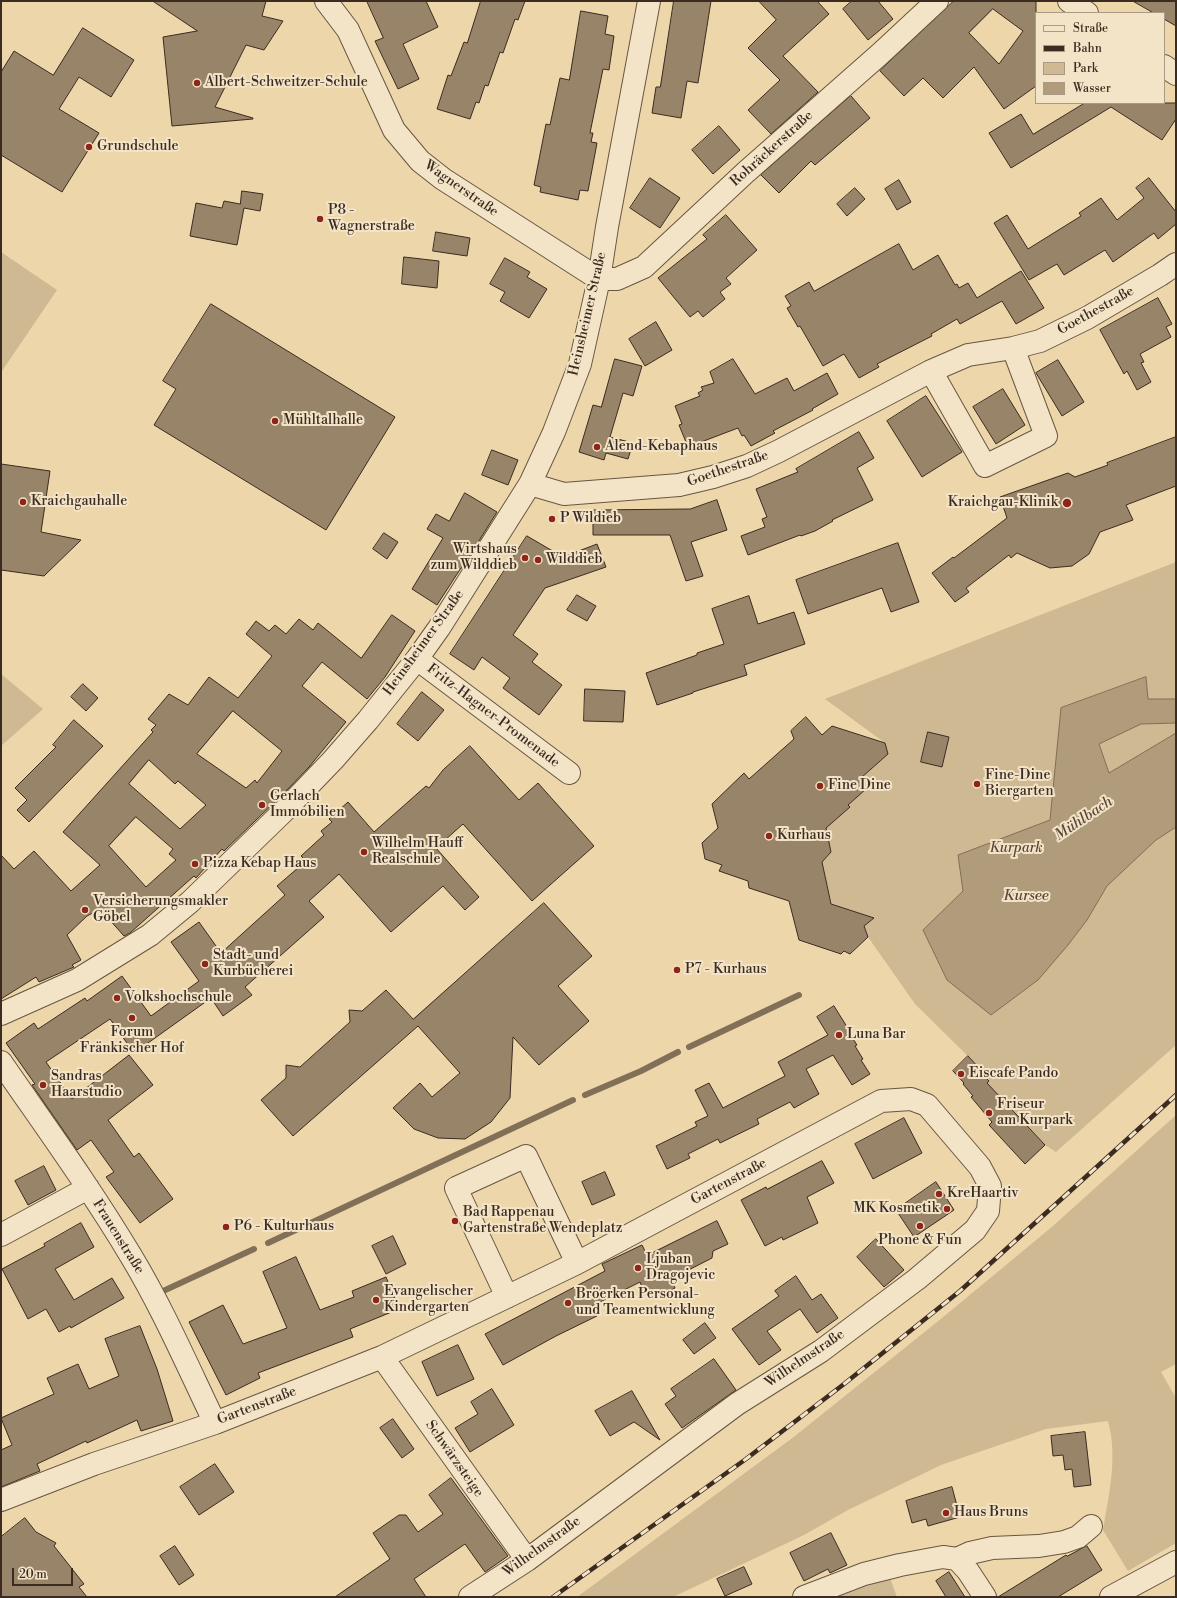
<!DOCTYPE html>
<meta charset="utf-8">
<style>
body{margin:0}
#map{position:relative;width:1177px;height:1598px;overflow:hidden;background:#ecd6aa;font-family:"Libre Bodoni",serif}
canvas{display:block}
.frame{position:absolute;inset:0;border:2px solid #3c2b21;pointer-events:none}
.legend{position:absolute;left:1035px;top:12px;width:130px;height:92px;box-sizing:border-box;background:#f3e4c8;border:1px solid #aa9a85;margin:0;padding:5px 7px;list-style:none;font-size:12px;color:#3c2b21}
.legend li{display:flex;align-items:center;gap:8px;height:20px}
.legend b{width:20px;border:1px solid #aa9a85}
.scale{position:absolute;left:12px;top:1568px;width:61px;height:18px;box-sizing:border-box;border:2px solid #3c2b21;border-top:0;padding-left:5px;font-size:12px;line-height:14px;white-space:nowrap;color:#3c2b21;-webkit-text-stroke:3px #f3e4c8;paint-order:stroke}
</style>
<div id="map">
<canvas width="1177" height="1598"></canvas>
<div class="frame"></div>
<ul class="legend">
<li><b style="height:5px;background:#f3e4c8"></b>Straße</li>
<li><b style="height:5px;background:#3c2b21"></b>Bahn</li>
<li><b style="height:11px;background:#ceb993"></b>Park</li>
<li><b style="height:11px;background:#b09c7b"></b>Wasser</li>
</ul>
<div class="scale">20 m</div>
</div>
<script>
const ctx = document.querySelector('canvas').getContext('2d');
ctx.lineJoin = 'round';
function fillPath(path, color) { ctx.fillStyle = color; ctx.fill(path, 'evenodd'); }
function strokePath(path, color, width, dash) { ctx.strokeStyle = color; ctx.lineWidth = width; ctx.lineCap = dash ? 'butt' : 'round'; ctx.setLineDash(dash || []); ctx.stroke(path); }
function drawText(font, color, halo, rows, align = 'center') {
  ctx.font = font + ' "Libre Bodoni",serif'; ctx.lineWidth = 4; ctx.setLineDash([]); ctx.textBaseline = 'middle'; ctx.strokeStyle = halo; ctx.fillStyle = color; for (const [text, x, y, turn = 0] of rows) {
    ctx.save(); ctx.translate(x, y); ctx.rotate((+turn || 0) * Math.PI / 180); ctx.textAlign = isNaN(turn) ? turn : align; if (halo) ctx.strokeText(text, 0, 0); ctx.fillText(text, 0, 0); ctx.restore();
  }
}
fillPath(new Path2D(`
 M1,252L57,290L2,371L1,370Z
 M1176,562V1045L1056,1152L1045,1145L1010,1106L1007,1108L997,1094L987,1083L988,1081L978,1070L980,1068L915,1004L868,937L864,926L872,919L832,907L822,862L831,852L825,825L849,807L848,805L866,789L862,777L888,754L885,743L825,699Z
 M1,674L43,709L1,746Z
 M1176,1115V1364L1161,1372L1176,1398V1543L1128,1571L1103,1530C1109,1494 1118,1457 1108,1421L1046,1429L941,1465L848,1510L804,1535L673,1597H577L795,1436L942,1318L1053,1226Z
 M889,1575L897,1597H824Z`), '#ceb993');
const water = new Path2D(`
 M1146,677L1148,699H1176V723L1141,724L1099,744L1109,773L1176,733V827L1156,840L1107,886L1087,920L1068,945L1038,980L991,1015L947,980L923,930L963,891L958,855L1050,820L1061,708Z`);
fillPath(water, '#b09c7b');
strokePath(water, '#826f57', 1);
strokePath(new Path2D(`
 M689,1047L799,995
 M585,1095L641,1071L678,1052
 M268,1243L573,1100
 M161,1292L254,1249`), '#826f57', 6);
const building = new Path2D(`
 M153,1H266L262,16L283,21L264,50L246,45L215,107L253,118V119L172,126L163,37L197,31Z
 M367,1H426L438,27L403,44L419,79L398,89L375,41L383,38Z
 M481,1H525L518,20L515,19L503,53L500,52L488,86L485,85L479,103L476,102L470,119L437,109L448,75L451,76L464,42L467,43Z
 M674,1H711L698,83L687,81L681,118L652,113L656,87H660Z
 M759,1H817L829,14L783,56L818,92L771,134L748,110L780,80L748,48L776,20Z
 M852,1H878L893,19L868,40L843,9Z
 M954,1H1036V86L1004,109L974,67L943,98L923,78L904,96L880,71ZM993,9L1023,31L999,64L969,33Z
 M1133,1H1176V26L1164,19V13H1154Z
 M581,11L608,16L605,34L614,36L609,70L603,69L590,133H593L591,142L597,143L588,191L580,190L578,200L540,192L541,187L534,185L546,124L550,125L560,78L569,80Z
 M83,28L134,60L111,97L79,77L59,109L99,133L62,192L1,155V72L14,51L53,75Z
 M851,96L870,118L815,165L811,161L779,193L761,175Z
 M1085,103H1176V119L1162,140L1111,107L1011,168L989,133L1021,114L1033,134Z
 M719,126L740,150L713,174L692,150Z
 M650,178L680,198L660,228L630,208Z
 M1149,178L1176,212V224L1158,239L1154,233L1113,262L1105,250L1064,275L1057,264L1029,280L994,223L1007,215L1028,249L1081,216L1079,213L1101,198L1117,220L1144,198L1136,188Z
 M899,180L911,202L897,210L885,189Z
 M855,188L865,199L847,216L837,204Z
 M242,191L263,194L260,211L244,208L237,245L190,236L196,203L222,208L224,201L240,204Z
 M726,215L757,250L726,278L731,284L720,292L725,299L703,317L698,311L690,317L658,278L707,239L703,235Z
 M436,232L470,238L467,256L433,251Z
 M899,244L913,270L938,255L955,285L957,284L959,288L968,283L977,298L1021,271L1044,308L1016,324L1002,301L960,324L957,319L931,334L932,336L877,364L879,367L859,378L844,354L823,366L800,326L798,327L787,308L791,306L785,296L809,282L814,291Z
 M404,257L439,261L437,288L402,284Z
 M505,258L530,272L527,277L547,289L529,318L500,301L505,292L490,284Z
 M1158,298L1172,324L1166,327L1171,337L1140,354L1144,362L1141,363L1151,382L1137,390L1127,371L1124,374L1100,330Z
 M211,304L395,417L326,530L154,425L176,389L163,381Z
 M656,322L672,350L645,366L629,339Z
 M615,359L642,366L633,396L623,393L610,437L633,443L628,459L606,453L604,460L579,452L593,405L601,407Z
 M733,359L755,394L787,378L794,391L827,373L838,394L812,409L813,410L773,431L775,433L751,446L744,435L742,436L738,428L688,447L679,425L682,424L675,406L700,396L698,393L703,390L701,387L714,383L710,372Z
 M1058,360L1084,402L1062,416L1036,373Z
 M1003,389L1025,425L996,444L973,407Z
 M926,396L962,452L922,477L887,421Z
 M859,432L874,458L857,468L873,500L832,520L833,521L815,531L801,536L800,535L748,555L741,536L765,527L762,519L767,517L756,489L798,472L796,469Z
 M1176,437V486L1126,505L1133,520L1100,532L1089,554L1072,566L1050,568L1017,553L1011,558L1009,555L966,588L969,592L955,602L932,573L953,557L954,558L1007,518L1000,497L1068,473L1075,477L1108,465L1107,463Z
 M492,450L518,460L508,485L482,475Z
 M1,464L50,471L41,532L81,540L44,576L1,570Z
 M465,493L497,512L462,568H461L437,605L412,589L443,538L427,529L436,514L449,521Z
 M717,500L727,530L691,542L703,576L686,581L670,535H593V510L690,509Z
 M384,533L398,542L387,559L373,549Z
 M527,536L563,557L597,544L606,567L545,588L513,635L538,654L532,662L562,685L539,715L503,688L510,678L482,657L474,670L450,654Z
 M898,543L919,602L891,612L882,588L808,614L796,580Z
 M577,595L596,606L587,621L567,610Z
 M749,596L758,624L794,612L805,644L744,665L747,675L693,692V693L657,705L646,673L697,655V653L724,644L712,609Z
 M392,615L415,631L385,677L367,699L322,662L302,686L346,722L309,767L285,792L224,851L222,849L196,878L194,876L130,933L124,936L100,909L87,916L67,935L81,960L72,965L74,967L39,982L36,977L1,999V855L14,869L34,851L71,891L100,865L63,832L153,732L151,730L156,725L148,719L169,694L188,705L209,677L238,698L272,656L246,634L256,621L269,631L275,625L286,634L299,619L313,630L318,623L361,658ZM233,711L282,751L257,783L255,780L246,788L197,754ZM149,760L175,784L178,781L206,805L180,829L129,784ZM136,817L173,849L169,854L176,860L146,887L109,846Z
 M83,684L98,698L86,711L71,697Z
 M585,689L625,691L623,722L584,721Z
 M422,692L444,710L418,741L397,724Z
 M806,717L822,735L832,726L885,743L888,754L862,777L866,789L848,805L850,807L826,828L831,852L822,862L831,904L874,918L864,926L868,937L850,954L844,951L841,954L799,940L789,901L749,888L748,881L719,871L722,865L705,859L702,843L718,828L712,804L744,773L749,779L794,739L791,731Z
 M74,720L103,746L29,822L17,810L27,800L15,788L56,747L53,745Z
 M928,732L949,737L942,767L921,762Z
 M470,746L519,800L538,783L594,846L532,901L463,824L436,848L479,897L465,910L443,886L391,932L339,874L309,901L324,917L245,987L252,995L223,1016L211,998L134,1053L110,1019L46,1062L72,1099L129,1055L153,1085L108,1120L134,1157L139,1153L173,1199L140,1223L106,1177L114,1172L91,1140L77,1150L32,1085L35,1084L6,1043L34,1023L38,1029L85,998L87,1001L122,976L151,1016L199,981L171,942L199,922L221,953L285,895L277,886L306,861L301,856L324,835L321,831L332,822L329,819L348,802L374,832L426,786L429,788L443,770Z
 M544,903L592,956L558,986L589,1021L539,1065L513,1037L510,1098L491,1122L465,1139L438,1138L414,1129L393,1108L420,1083L432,1097L460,1073L418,1026L293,1136L261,1100L286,1078V1065L300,1067L350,1022L349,1010L362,1011L386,990L413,1019Z
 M834,1006L849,1030L848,1031L857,1045L855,1046L863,1059L861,1060L870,1074L852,1085L833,1055L806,1069L819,1094L794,1108L790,1102L757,1119L759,1124L720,1143L718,1139L688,1154L690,1158L667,1169L656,1146L697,1126L695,1122L708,1116L695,1090L709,1083L723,1108L785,1076L778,1062L828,1035L817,1017Z
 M968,1056L980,1069L978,1070L989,1081L987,1083L1045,1145L1025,1164L989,1125L992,1122L971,1097L973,1096L963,1084L964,1083L953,1071Z
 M904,1118L922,1153L873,1179L855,1144Z
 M822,1161L834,1183L807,1197L818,1223L783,1240L782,1237L765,1246L741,1200L766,1187L767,1189Z
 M44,1166L56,1190L28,1205L15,1181Z
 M605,1172L615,1195L592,1205L582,1182Z
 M936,1182L954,1210L914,1237L896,1210Z
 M717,1221L728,1244L713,1251L712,1258L671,1279L675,1288L658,1297L654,1290L645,1294L640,1282L592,1306L597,1316L556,1336L503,1365L485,1334L605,1271L602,1264L642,1245L647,1255Z
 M81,1223L94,1247L55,1269L74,1300L112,1278L124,1298L71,1328L70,1326L59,1332L46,1309L28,1319L2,1269L45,1246L44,1244Z
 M393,1236L406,1264L386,1274L372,1246Z
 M876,1239L904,1270L884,1287L857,1257Z
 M296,1257L320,1310L354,1297L352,1291L386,1277L399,1309L350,1329L353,1337L258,1373L260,1378L226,1395L189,1322L223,1305L243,1344L287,1328L263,1272Z
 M796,1276L812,1300L821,1294L838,1318L817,1333L800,1309L767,1331L781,1350L759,1365L732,1329L779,1296L775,1291Z
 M705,1323L716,1338L694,1354L683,1340Z
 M140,1326L157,1369L173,1421L141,1431L137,1420L87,1443L86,1441L37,1464L40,1471L1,1487V1450L12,1445L1,1418L54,1394L47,1378L78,1364L89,1389L119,1376L105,1339Z
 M458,1345L474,1379L437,1396L422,1362Z
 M714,1359L736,1390L682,1428L665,1404L676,1396L671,1389Z
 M492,1389L514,1425L470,1452L455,1428L478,1414L471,1402Z
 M632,1391L660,1440L634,1422L610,1436L595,1411Z
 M393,1419L414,1449L402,1458L380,1428Z
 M1085,1432L1091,1485L1074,1487L1072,1469L1065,1470L1063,1455L1053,1456L1051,1436Z
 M215,1464L234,1492L199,1515L180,1487Z
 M451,1478L508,1556L485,1572L465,1544L414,1579L426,1597H335L390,1559L373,1533L399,1515H406L418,1532L443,1514L429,1495Z
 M952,1487L960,1517L928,1526L926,1519L912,1523L906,1501Z
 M25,1518L36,1532L56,1543L54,1546L84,1584L79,1587L87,1597H1V1537Z
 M831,1533L847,1565L830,1573L828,1569L804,1581L790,1553Z
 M175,1546L194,1575L179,1585L160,1556Z
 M1087,1546L1102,1570L1058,1597H998L1066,1555L1067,1556Z
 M744,1567L752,1584L725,1596L717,1579Z
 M949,1572L965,1597H946L936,1581Z`);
fillPath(building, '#988468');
strokePath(building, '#3c2b21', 1);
const minor = new Path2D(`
 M326,1L348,30L394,130L420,161L443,179L599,279
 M1069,1L1087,13
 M1164,66L1176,74
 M599,279H617L644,267L746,172L880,54L937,1
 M931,371L985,466L1046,436L1013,348
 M530,484L564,494L679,485L713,477L747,466L779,451L931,371L968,355L1013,348L1040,341L1087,318L1160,275L1176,264
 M417,659L569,773
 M1,1014L77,980L150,935L190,902L285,810L333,760L368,720L417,659L439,628L530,484L554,432L580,364L599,279L607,227L649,1
 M1,1062C45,1126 91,1189 131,1256C163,1309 188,1367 215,1423
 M1,1235L88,1188
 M507,1297L456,1188L526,1156L577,1263
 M382,1357L527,1560
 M1,1500L94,1464L215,1423L382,1357L577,1263L881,1101L911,1099L927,1105L980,1167L990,1186L988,1211L975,1230L917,1279L821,1351L737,1404L527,1560L470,1597
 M957,1559L968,1571L985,1597
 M804,1597L864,1574L900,1565L943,1557L957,1559L970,1553L992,1548L1039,1546L1064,1542L1078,1537L1091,1526
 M1111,1597L1176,1562`);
strokePath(minor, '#685643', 24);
strokePath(minor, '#f3e4c8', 22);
const rail = new Path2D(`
 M553,1597L746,1459L844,1384L960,1291L1176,1095`);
strokePath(rail, '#3c2b21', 4.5);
strokePath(rail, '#f3e4c8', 3, [9]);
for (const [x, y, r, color] of [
 [197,83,4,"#8f2418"],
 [89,147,4,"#8f2418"],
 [320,219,4,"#8f2418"],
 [275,421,4,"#8f2418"],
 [597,447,4,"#8f2418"],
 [23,502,4,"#8f2418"],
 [1067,503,5,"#8f2418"],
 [552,519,4,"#8f2418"],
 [525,558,4,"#8f2418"],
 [538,560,4,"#8f2418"],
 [977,784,4,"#8f2418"],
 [820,786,4,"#8f2418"],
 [262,805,4,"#8f2418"],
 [769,836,4,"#8f2418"],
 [364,852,4,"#8f2418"],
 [195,864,4,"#8f2418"],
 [85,910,4,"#8f2418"],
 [205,964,4,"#8f2418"],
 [677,970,4,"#8f2418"],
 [117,998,4,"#8f2418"],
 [132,1018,4,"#8f2418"],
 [839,1035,4,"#8f2418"],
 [961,1074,4,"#8f2418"],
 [43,1085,4,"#8f2418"],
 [989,1113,4,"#8f2418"],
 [939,1194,4,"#8f2418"],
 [947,1209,4,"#8f2418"],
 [455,1221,4,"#8f2418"],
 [920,1226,4,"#8f2418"],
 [226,1227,4,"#8f2418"],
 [638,1268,4,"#8f2418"],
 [376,1300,4,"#8f2418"],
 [568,1303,4,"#8f2418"],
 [946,1513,4,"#8f2418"]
]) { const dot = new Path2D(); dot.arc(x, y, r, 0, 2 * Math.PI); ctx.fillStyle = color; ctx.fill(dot); strokePath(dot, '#f3e4c8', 1.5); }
drawText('14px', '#3c2b21', '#f3e4c8', [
 ["Albert-Schweitzer-Schule",205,83],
 ["Grundschule",97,147],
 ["P8 -",328,211],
 ["Wagnerstraße",328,227],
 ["Mühltalhalle",283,421],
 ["Alend-Kebaphaus",605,447],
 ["Kraichgauhalle",31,502],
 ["Kraichgau-Klinik",1058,503,"right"],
 ["P Wildieb",560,519],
 ["Wirtshaus",517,550,"right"],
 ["zum Wilddieb",517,566,"right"],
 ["Wilddieb",546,560],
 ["Fine-Dine",985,776],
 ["Biergarten",985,792],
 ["Fine Dine",828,786],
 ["Gerlach",270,797],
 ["Immobilien",270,813],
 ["Kurhaus",777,836],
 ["Wilhelm Hauff",372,844],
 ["Realschule",372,860],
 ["Pizza Kebap Haus",203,864],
 ["Versicherungsmakler",93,902],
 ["Göbel",93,918],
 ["Stadt- und",213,956],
 ["Kurbücherei",213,972],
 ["P7 - Kurhaus",685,970],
 ["Volkshochschule",125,998],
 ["Forum",132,1033,"center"],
 ["Fränkischer Hof",132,1049,"center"],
 ["Luna Bar",847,1035],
 ["Eiscafe Pando",969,1074],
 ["Sandras",51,1077],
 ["Haarstudio",51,1093],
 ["Friseur",997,1105],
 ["am Kurpark",997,1121],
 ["KreHaartiv",947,1194],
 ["MK Kosmetik",939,1209,"right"],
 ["Bad Rappenau",463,1213],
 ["Gartenstraße Wendeplatz",463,1229],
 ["P6 - Kulturhaus",234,1227],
 ["Phone & Fun",920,1241,"center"],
 ["Ljuban",646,1260],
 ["Dragojevic",646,1276],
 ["Evangelischer",384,1292],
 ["Kindergarten",384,1308],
 ["Bröerken Personal-",576,1295],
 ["und Teamentwicklung",576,1311],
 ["Haus Bruns",954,1513]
], 'left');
drawText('14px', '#3c2b21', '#f3e4c8', [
 ["Rohräckerstraße",772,149,-42],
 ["Wagnerstraße",461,189,35],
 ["Goethestraße",1096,311,-29],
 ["Heinsheimer Straße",588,314,-77],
 ["Goethestraße",728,469,-19],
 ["Heinsheimer Straße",424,643,-54],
 ["Fritz-Hagner-Promenade",493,716,37],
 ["Gartenstraße",729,1182,-28],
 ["Frauenstraße",118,1237,58],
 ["Wilhelmstraße",805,1359,-34],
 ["Gartenstraße",257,1406,-21],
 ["Schwärzsteige",454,1459,55],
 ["Wilhelmstraße",542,1547,-36]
]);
drawText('italic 14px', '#594738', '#f3e4c8', [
 ["Kurpark",1016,849]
]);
drawText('italic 15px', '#594738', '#f3e4c8', [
 ["Mühlbach",1084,819,-34],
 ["Kursee",1026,896]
]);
</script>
